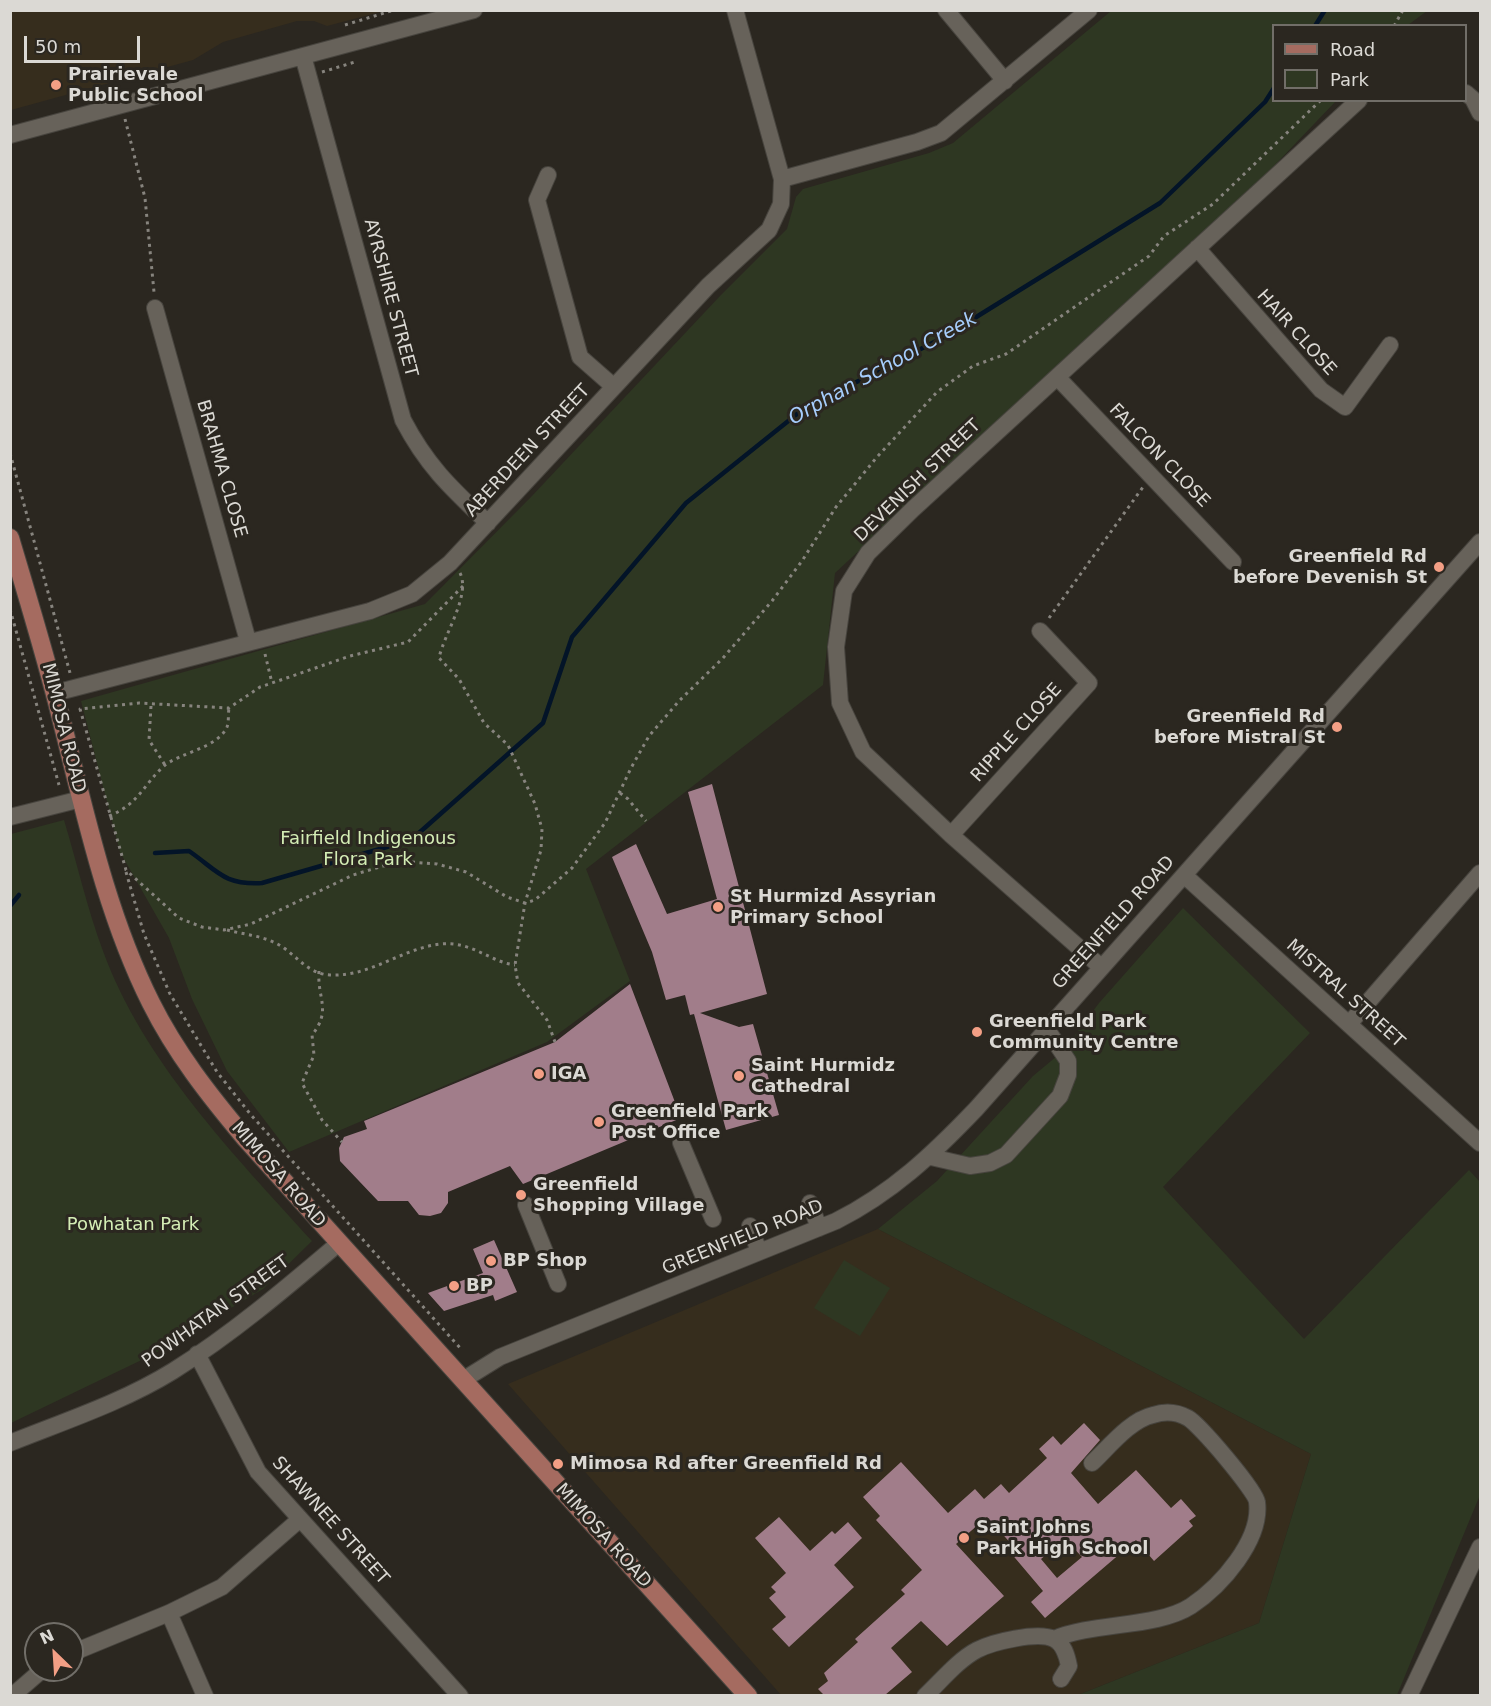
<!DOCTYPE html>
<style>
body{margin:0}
#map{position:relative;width:1491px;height:1706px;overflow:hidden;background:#2b2720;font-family:"DejaVu Sans",sans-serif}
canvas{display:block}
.frame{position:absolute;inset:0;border:12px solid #dbd9d4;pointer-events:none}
.legend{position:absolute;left:1272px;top:24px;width:195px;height:78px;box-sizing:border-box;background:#2b2720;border:2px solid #716e68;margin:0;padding:8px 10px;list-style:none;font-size:18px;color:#dbd9d4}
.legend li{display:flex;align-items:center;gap:12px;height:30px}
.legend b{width:30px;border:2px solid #716e68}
.north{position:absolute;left:24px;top:1622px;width:60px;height:60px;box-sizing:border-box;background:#2b2720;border:2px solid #716e68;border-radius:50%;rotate:335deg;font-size:16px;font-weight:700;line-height:24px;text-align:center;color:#dbd9d4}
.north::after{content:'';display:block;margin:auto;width:21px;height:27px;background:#f39f85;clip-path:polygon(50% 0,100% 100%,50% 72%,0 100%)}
.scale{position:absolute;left:24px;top:36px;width:116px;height:27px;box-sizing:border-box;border:3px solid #dbd9d4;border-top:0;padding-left:8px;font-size:18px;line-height:21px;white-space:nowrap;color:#dbd9d4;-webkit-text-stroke:4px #2b2720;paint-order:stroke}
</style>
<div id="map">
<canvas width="1491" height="1706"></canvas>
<div class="frame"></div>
<ul class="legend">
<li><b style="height:8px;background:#a56b60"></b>Road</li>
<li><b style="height:16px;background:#2e3722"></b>Park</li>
</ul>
<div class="north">N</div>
<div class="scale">50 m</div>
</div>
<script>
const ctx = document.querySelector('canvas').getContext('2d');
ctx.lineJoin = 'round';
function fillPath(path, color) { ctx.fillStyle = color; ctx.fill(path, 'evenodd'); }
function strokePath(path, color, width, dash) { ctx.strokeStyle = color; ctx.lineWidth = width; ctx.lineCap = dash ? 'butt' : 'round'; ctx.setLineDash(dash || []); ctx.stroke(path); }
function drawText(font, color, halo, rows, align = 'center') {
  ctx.font = font + ' "DejaVu Sans",sans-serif'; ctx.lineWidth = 6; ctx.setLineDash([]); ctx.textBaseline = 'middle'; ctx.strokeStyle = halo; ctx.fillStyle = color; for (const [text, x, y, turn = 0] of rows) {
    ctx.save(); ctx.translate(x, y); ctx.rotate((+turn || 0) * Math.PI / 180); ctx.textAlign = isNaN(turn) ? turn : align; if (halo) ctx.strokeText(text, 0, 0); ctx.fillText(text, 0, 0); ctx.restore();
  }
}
fillPath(new Path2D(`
 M11,10H384V11L327,26L314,21H297L223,42L193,60L11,110Z
 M878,1229L1311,1454L1259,1623L1078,1695H781L508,1384Z`), '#362d1d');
fillPath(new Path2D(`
 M1111,11H1427L1408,25L1274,26V100L1336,101L1273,167L835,573L823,685L586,869L630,981L547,1042L289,1152L227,1071L192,999L169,938L120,852L81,701L425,604L531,497L720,296L787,229L796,197L803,189L929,153L953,143Z
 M64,820C77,863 87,908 103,951C143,1061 234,1155 312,1241L263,1289L154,1354L11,1423V834Z
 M1183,908L1310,1033L1163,1187L1304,1339L1469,1170L1480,1182V1495L1397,1695H1078L1259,1623L1311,1454L878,1229L937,1181L1033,1076L1063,1051L1099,1003Z
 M844,1260L890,1288L860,1336L814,1308Z`), '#2e3722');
strokePath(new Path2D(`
 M1315,26L1325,10
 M155,853L189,851C218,871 223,885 262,883L411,840L543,723L572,637L686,503L802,410L944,337L1160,203L1265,102L1274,88
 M10,906L19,895`), '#031428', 4.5);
fillPath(new Path2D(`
 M712,784L767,994L700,1013L739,1027L753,1024L779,1115L726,1130L694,1014L690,1015L685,995L666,1000L652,952L612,857L636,844L667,914L717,899L688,792Z
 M630,984L681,1118L523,1184L510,1166L448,1192V1203L441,1213L430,1216L419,1215L408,1201H378L340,1161L339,1148L344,1137L367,1129L364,1121L555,1042Z
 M494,1240L517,1292L495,1301L493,1295L444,1311L428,1293L483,1273L473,1249Z
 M1084,1423L1100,1440L1071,1473L1098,1504L1136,1470L1171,1508L1181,1499L1196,1516L1189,1521L1193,1526L1154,1561L1136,1540L1045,1618L1031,1602L1043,1591L1010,1552L1015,1548L987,1517L956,1544L1004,1596L947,1646L921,1621L891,1648L912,1672L885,1695H824L818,1689L828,1681L824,1673L858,1642L855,1639L905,1594L901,1590L922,1570L876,1520L880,1516L863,1497L901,1462L948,1513L975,1489L984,1499L1001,1484L1009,1493L1047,1458L1039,1449L1053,1436L1061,1445ZM1065,1539L1082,1557L1057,1578L1041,1559Z
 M779,1517L810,1551L832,1531L835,1534L848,1522L862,1538L834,1565L854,1587L789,1647L772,1629L786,1617L769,1598L776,1592L771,1587L786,1573L755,1538Z`), '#a17d8a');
const minor = new Path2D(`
 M946,10L1005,81
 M303,56L403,420C427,466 451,488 488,523
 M1466,93L1473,99L1480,113
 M10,135L474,10
 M548,175L537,200L580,357L613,386
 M782,179L917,142L941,133L1089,10
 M1197,248L1321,390L1345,407L1390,345
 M155,308L248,641
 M1058,378L1233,562
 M55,693L370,611L412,594L450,563L708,286L769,230L781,204L782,179L735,10
 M10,817L81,799
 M951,835L1089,683L1040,631
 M1184,875L1480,1143
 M1101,967L951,835L863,752L840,703L836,647L844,591L868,553L913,509L1359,100
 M1349,1024L1480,873
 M681,1143L713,1219
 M931,1157L970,1166L990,1163L1006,1155L1060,1096L1068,1075V1061L1046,1028
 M810,1203L819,1228
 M526,1205L558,1284
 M750,1226L759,1252
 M197,1354L258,1472L460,1696
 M463,1380L500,1357L836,1221C892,1193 933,1154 976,1109L1480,542
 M10,1443C65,1421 123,1402 173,1371C232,1334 286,1288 339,1243
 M169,1613L205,1696
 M1054,1639C1094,1622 1157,1628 1191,1606C1221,1586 1262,1540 1257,1502C1256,1491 1199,1424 1188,1418C1177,1412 1165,1411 1153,1415C1130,1420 1109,1447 1092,1463
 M72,1653L169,1613L222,1587L299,1520
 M12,1696L42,1670
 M925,1696C941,1681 958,1660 977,1650C992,1642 1038,1631 1054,1639C1064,1644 1067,1656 1069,1666L1061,1679
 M1409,1696L1480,1547`);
const major = new Path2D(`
 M10,538C28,599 47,660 62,722C86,817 107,915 151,1003C176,1053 209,1095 245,1138L748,1696`);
strokePath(minor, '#47443e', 18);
strokePath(major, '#47443e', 20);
strokePath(new Path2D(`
 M345,25L394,10
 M1394,26L1403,10
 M322,72L355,62
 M125,119L145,198L154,292
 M10,453L70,673
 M460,573C471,595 444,634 439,658L459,679L484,723L508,745L535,804L542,829L541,850L525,903L515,965L518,983L547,1020L555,1042
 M463,586L408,642L350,656L272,683L260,687L229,708L139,703L80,709L126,870L179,918L202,927L224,930L251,924L353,875L383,866L411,862L437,864L466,872L507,897L525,903L535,900L572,868L605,823L631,768L649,736L679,701L723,658L772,601L802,561L836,507L877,457L937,392L973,366L1006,354L1149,256L1164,236L1213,204L1321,100
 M10,609L59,785
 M1049,618L1143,487
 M265,654L272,683
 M151,706L149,740L165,765
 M620,793L628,799L646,821
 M109,816C139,804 143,785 164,766C179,753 218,748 227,727C229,722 228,714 229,708
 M126,872L144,934L170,994L217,1072L251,1115L461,1349
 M227,930C246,935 267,936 284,948C299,959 310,974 330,975C371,977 402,948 441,944C472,941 490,962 515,965
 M319,971C317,999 332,1010 312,1035L314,1055L302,1083L322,1120L342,1142`), '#87847e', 3, [3, 4.5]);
strokePath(minor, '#67625a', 16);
strokePath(major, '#a56b60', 18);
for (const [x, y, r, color] of [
 [56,85,6,"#f39f85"],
 [1439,567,6,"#f39f85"],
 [1337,727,6,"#f39f85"],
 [718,907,6,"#f39f85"],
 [977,1032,6,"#f39f85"],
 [539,1074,6,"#f39f85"],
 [739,1076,6,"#f39f85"],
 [599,1122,6,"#f39f85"],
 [521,1195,6,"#f39f85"],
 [491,1261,6,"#f39f85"],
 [454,1286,6,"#f39f85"],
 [558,1464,6,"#f39f85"],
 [964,1538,6,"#f39f85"]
]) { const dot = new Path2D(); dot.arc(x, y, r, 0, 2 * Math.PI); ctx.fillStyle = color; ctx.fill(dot); strokePath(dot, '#2b2720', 2); }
drawText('bold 18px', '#dbd9d4', '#2b2720', [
 ["Prairievale",68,75],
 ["Public School",68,96],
 ["Greenfield Rd",1427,557,"right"],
 ["before Devenish St",1427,578,"right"],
 ["Greenfield Rd",1325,717,"right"],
 ["before Mistral St",1325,738,"right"],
 ["St Hurmizd Assyrian",730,897],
 ["Primary School",730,918],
 ["Greenfield Park",989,1022],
 ["Community Centre",989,1043],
 ["Saint Hurmidz",751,1066],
 ["Cathedral",751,1087],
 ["IGA",551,1074],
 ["Greenfield Park",611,1112],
 ["Post Office",611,1133],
 ["Greenfield",533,1185],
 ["Shopping Village",533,1206],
 ["BP Shop",503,1261],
 ["BP",466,1286],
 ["Mimosa Rd after Greenfield Rd",570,1464],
 ["Saint Johns",976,1528],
 ["Park High School",976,1549]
], 'left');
drawText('18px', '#dbd9d4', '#2b2720', [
 ["AYRSHIRE STREET",390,298,75],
 ["HAIR CLOSE",1296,333,48],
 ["ABERDEEN STREET",528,451,-47],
 ["FALCON CLOSE",1159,456,46],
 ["BRAHMA CLOSE",221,469,74],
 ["DEVENISH STREET",918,481,-44],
 ["MIMOSA ROAD",63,728,76],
 ["RIPPLE CLOSE",1017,733,-48],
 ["GREENFIELD ROAD",1114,923,-48],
 ["MISTRAL STREET",1345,994,42],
 ["MIMOSA ROAD",278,1175,49],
 ["GREENFIELD ROAD",743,1238,-22],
 ["POWHATAN STREET",216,1312,-36],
 ["SHAWNEE STREET",330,1521,48],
 ["MIMOSA ROAD",603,1536,48]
]);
drawText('18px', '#d4edb5', '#2b2720', [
 ["Fairfield Indigenous",368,839],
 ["Flora Park",368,860],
 ["Powhatan Park",133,1225]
]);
drawText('italic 20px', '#a6cdfc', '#2b2720', [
 ["Orphan School Creek",883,369,-29]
]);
</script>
